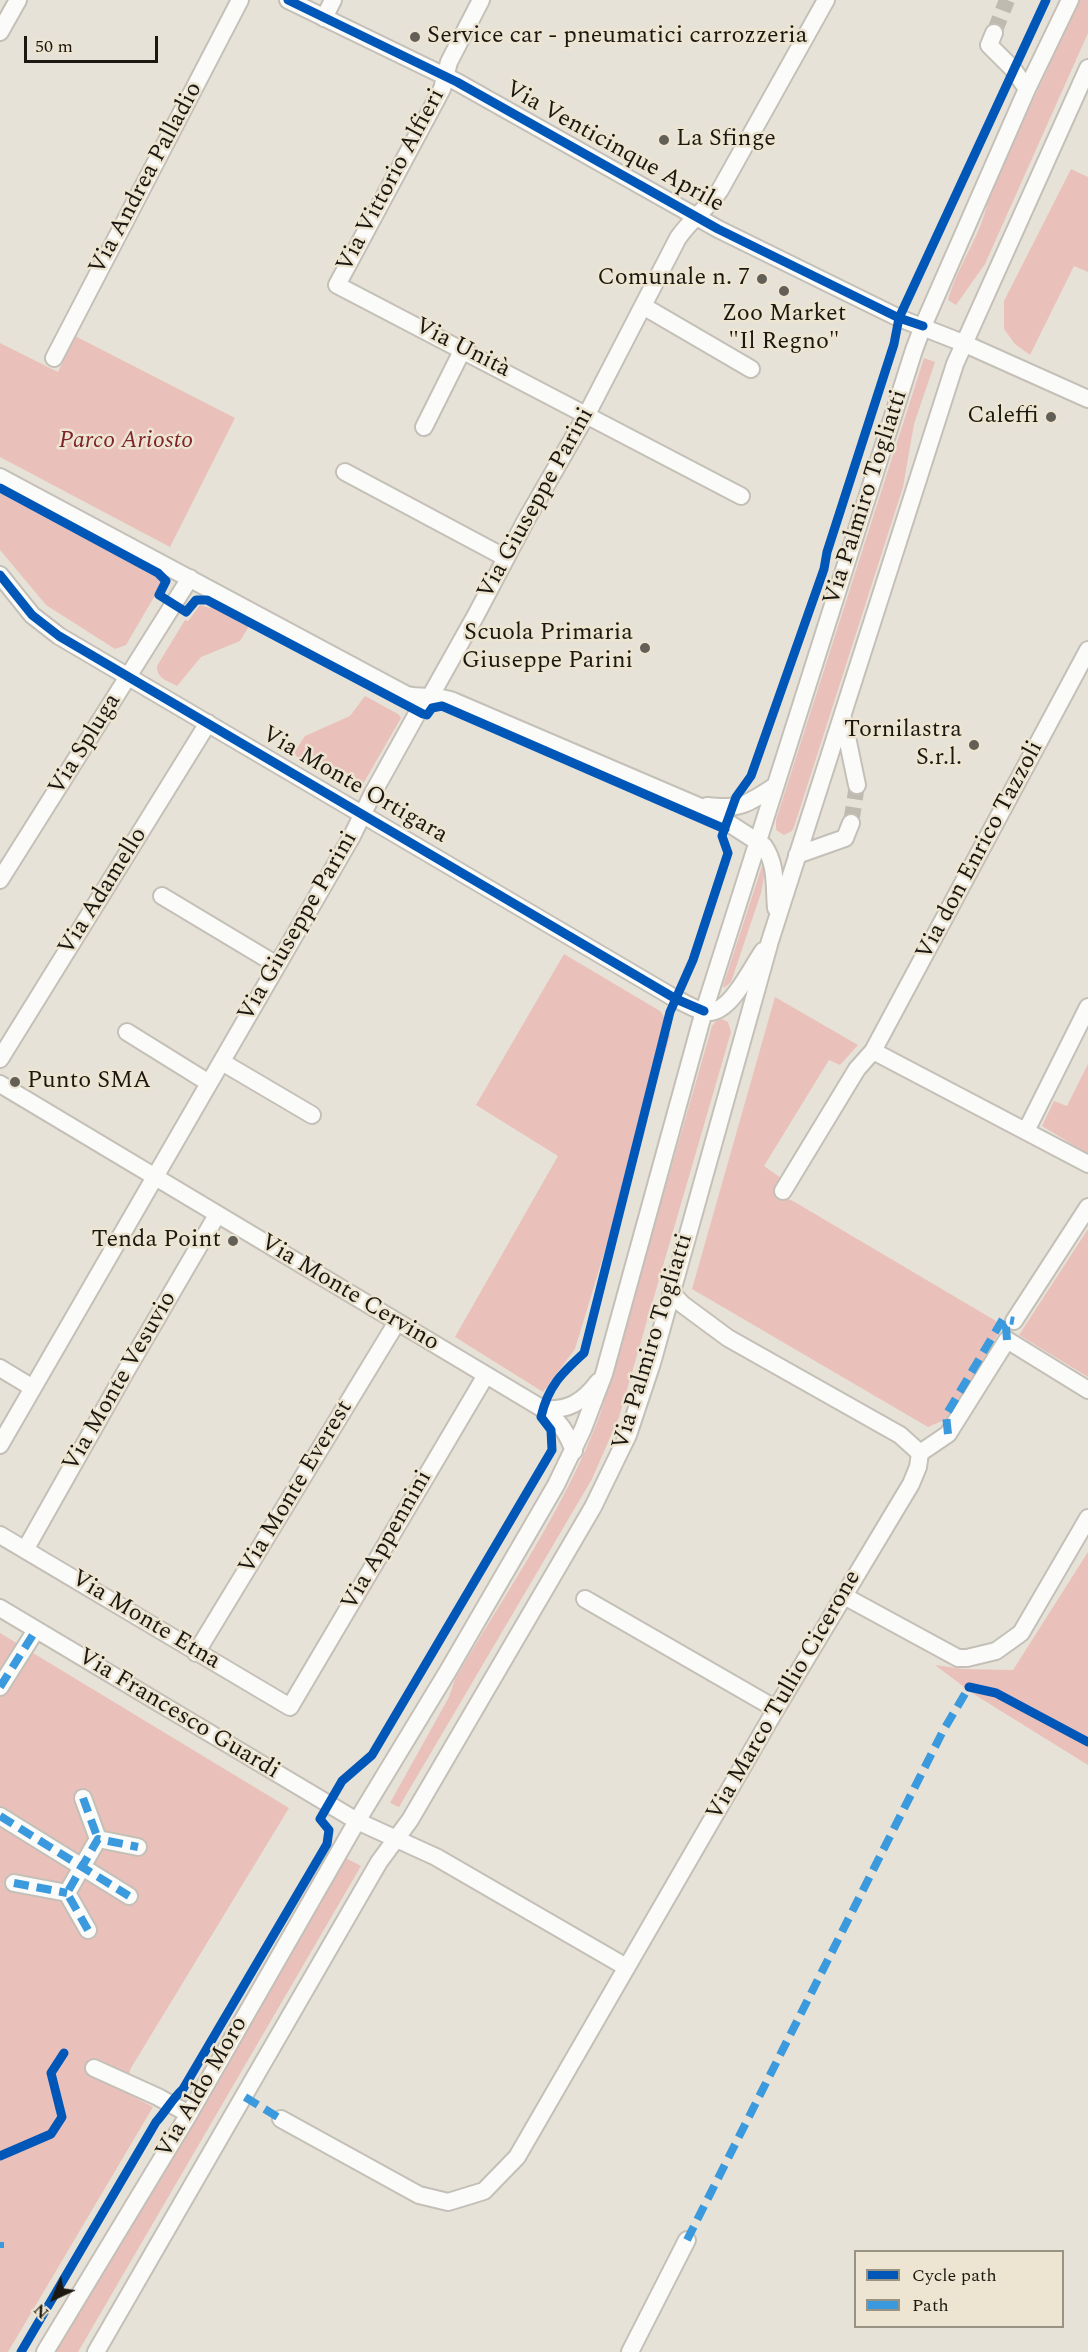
<!DOCTYPE html>
<meta charset="utf-8">
<style>
body{margin:0}
#map{position:relative;width:1088px;height:2352px;overflow:hidden;background:#e7e2d7;font-family:Spectral,serif}
canvas{display:block}
.legend{position:absolute;left:854px;top:2250px;width:210px;height:78px;box-sizing:border-box;background:#ede5d1;border:2px solid #999384;margin:0;padding:8px 10px;list-style:none;font-size:18px;color:#1b1811}
.legend li{display:flex;align-items:center;gap:12px;height:30px}
.legend b{width:30px;border:2px solid #999384}
.north{position:absolute;left:24px;top:2268px;width:60px;height:60px;-webkit-text-stroke:4px #ede5d1;paint-order:stroke;rotate:224deg;font-size:16px;font-weight:700;line-height:24px;text-align:center;color:#1b1811}
.north::after{content:'';display:block;margin:auto;width:21px;height:27px;background:#1b1811;clip-path:polygon(50% 0,100% 100%,50% 72%,0 100%)}
.scale{position:absolute;left:24px;top:36px;width:134px;height:27px;box-sizing:border-box;border:3px solid #1b1811;border-top:0;padding-left:8px;font-size:18px;line-height:21px;white-space:nowrap;color:#1b1811;-webkit-text-stroke:4px #ede5d1;paint-order:stroke}
</style>
<div id="map">
<canvas width="1088" height="2352"></canvas>
<ul class="legend">
<li><b style="height:8px;background:#0057b8"></b>Cycle path</li>
<li><b style="height:8px;background:#3b9ade"></b>Path</li>
</ul>
<div class="north">N</div>
<div class="scale">50 m</div>
</div>
<script>
const ctx = document.querySelector('canvas').getContext('2d');
ctx.lineJoin = 'round';
function fillPath(path, color) { ctx.fillStyle = color; ctx.fill(path, 'evenodd'); }
function strokePath(path, color, width, dash) { ctx.strokeStyle = color; ctx.lineWidth = width; ctx.lineCap = dash ? 'butt' : 'round'; ctx.setLineDash(dash || []); ctx.stroke(path); }
function drawText(font, color, halo, rows, align = 'center') {
  ctx.font = font + ' Spectral,serif'; ctx.lineWidth = 5; ctx.setLineDash([]); ctx.textBaseline = 'middle'; ctx.strokeStyle = halo; ctx.fillStyle = color; for (const [text, x, y, turn = 0] of rows) {
    ctx.save(); ctx.translate(x, y); ctx.rotate((+turn || 0) * Math.PI / 180); ctx.textAlign = isNaN(turn) ? turn : align; if (halo) ctx.strokeText(text, 0, 0); ctx.fillText(text, 0, 0); ctx.restore();
  }
}
fillPath(new Path2D(`
 M1080,0H1088V33L985,264L956,305L948,300C958,263 984,233 989,194Z
 M1071,169L1088,177V272L1074,266L1030,355L1015,344L1004,329V301Z
 M75,336L235,418L170,547L0,457V343L58,372Z
 M924,358L935,362L914,424L903,487L794,827L792,831L784,835L776,830V820Z
 M0,492L164,580L126,645L115,649L46,605L0,550Z
 M200,605L210,608L211,606L249,626L240,641L201,657L177,686C168,681 156,678 157,666L185,620L188,621Z
 M365,696L398,714L401,718L363,784L354,790L293,754L305,736L350,716Z
 M762,866L765,872L761,893L731,982L724,988L723,986Z
 M564,954L660,1011L663,1015L670,1036L575,1349L543,1392L455,1337L558,1156L476,1105Z
 M775,997L858,1045L840,1065L829,1060L764,1166L781,1178L773,1192L793,1201L996,1321L998,1334L949,1418L928,1427L692,1289Z
 M722,1019L728,1022L731,1032L619,1417L592,1479L399,1807L390,1803L449,1697L455,1679C506,1592 566,1507 601,1412L712,1026L716,1021Z
 M1088,1064V1154L1042,1126L1054,1101L1067,1106Z
 M1088,1229V1377L1019,1335Z
 M1088,1552V1765L972,1693L935,1665L964,1669L1013,1670Z
 M0,1633L289,1808L131,2068L123,2091L153,2107L8,2352H0Z
 M344,1857L361,1866L78,2352H54Z`), '#eac0ba');
strokePath(new Path2D(`
 M994,33L1007,0
 M851,823L857,785`), '#bebaaf', 16, [16, 8]);
const minor = new Path2D(`
 M288,0L457,82L718,229L899,318L963,343L1088,399
 M481,0L449,62L442,89L337,285L741,496
 M324,18L333,0
 M0,32L18,0
 M994,33L989,45L1013,69L1027,89
 M643,306L751,369
 M54,358L240,0
 M424,427L463,349
 M345,472L506,558
 M0,477L407,695C423,698 438,695 453,701L710,811L764,846C777,865 774,886 776,908
 M0,575L32,615L59,636L676,999C685,1003 696,1010 706,1012C730,1015 751,968 763,951
 M843,718L857,785
 M707,806C739,810 748,804 775,786
 M797,855L845,838L851,823
 M0,880L190,578
 M162,896L277,965
 M127,1032L209,1083
 M873,1051L1088,1164
 M0,1059L208,723
 M222,1062L312,1115
 M0,1084L543,1409C559,1420 567,1433 574,1451
 M1026,1131L1088,1007
 M783,1191L857,1069L873,1051L1088,650
 M671,1292L682,1304L728,1338L900,1435L920,1453
 M1014,1321L1088,1207
 M0,1368L33,1388
 M543,1409C568,1411 583,1402 598,1382
 M0,1445L352,836L373,793L418,712L430,697L476,615L526,520L587,414L678,238C690,220 708,208 720,190L826,0
 M920,1453L948,1434L1007,1340L1088,1390
 M0,1535L290,1707L486,1375
 M25,1550L126,1371L217,1215
 M844,1596L958,1658H967L996,1651L1021,1633L1088,1518
 M585,1599L776,1709
 M0,1608L357,1821L436,1857L626,1967
 M196,1653L397,1322
 M0,1687L36,1630
 M83,1798L98,1839
 M0,1816L129,1896
 M14,1883L67,1893
 M88,1930L67,1893L98,1839L138,1847
 M94,2068L158,2097L189,2114
 M281,2119L419,2195L448,2202L484,2191L517,2157L776,1709L911,1484L918,1467L920,1453
 M45,2352L189,2114L357,1821L448,1671L556,1485L583,1429L604,1374L704,1011L914,350L923,326L1027,89L1070,0
 M96,2352L379,1862L410,1820L593,1507L628,1435L652,1363L770,941L955,364L1088,68
 M630,2352L687,2240`);
strokePath(minor, '#c4c0b8', 20);
strokePath(minor, '#fbfbf9', 16);
strokePath(new Path2D(`
 M1007,1340L1006,1327L1014,1321
 M948,1434L946,1415L1003,1319L1014,1321
 M0,1687L36,1630
 M83,1798L98,1839
 M0,1816L129,1896
 M14,1883L67,1893
 M88,1930L67,1893L98,1839L138,1847
 M245,2097L281,2119
 M687,2240L943,1731L969,1687
 M0,2242V2248`), '#3b9ade', 8, [15, 8]);
strokePath(new Path2D(`
 M288,0L457,82L718,229L899,318L923,326
 M0,488L158,573L166,581L159,595L186,612L196,600H207L423,714L427,715L432,708L442,706L725,829
 M0,575L32,615L59,636L676,999L704,1011
 M969,1687L996,1693L1088,1742
 M0,2156L51,2134L62,2117L51,2073L64,2053
 M21,2352L156,2122C166,2111 172,2099 183,2089L327,1844L329,1830L320,1819L342,1781L372,1755L552,1450L551,1430L541,1417C548,1386 562,1373 584,1353L670,1012L693,960L728,853L722,836L736,797L751,776L824,569L827,552L894,344L899,318L1046,0`), '#0057b8', 9);
for (const [x, y, r, color] of [
 [415,37,6,"#625f56"],
 [664,140,6,"#625f56"],
 [762,279,6,"#625f56"],
 [784,291,6,"#625f56"],
 [1051,417,6,"#625f56"],
 [645,648,6,"#625f56"],
 [974,745,6,"#625f56"],
 [15,1082,6,"#625f56"],
 [233,1241,6,"#625f56"]
]) { const dot = new Path2D(); dot.arc(x, y, r, 0, 2 * Math.PI); ctx.fillStyle = color; ctx.fill(dot); strokePath(dot, '#ede5d1', 2); }
drawText('24px', '#1b1811', '#ede5d1', [
 ["Service car - pneumatici carrozzeria",427,37,"left"],
 ["La Sfinge",676,140,"left"],
 ["Comunale n. 7",750,279],
 ["Zoo Market",784,315,"center"],
 ["\"Il Regno\"",784,343,"center"],
 ["Caleffi",1039,417],
 ["Scuola Primaria",633,634],
 ["Giuseppe Parini",633,662],
 ["Tornilastra",962,731],
 ["S.r.l.",962,759],
 ["Punto SMA",27,1082,"left"],
 ["Tenda Point",221,1241]
], 'right');
drawText('24px', '#1b1811', '#ede5d1', [
 ["Via Venticinque Aprile",614,148,29],
 ["Via Andrea Palladio",147,179,-62],
 ["Via Vittorio Alfieri",392,181,-62],
 ["Via Unità",462,349,27],
 ["Via Palmiro Togliatti",867,498,-72],
 ["Via Giuseppe Parini",537,504,-61],
 ["Via Spluga",86,745,-58],
 ["Via Monte Ortigara",354,786,30],
 ["Via don Enrico Tazzoli",981,851,-62],
 ["Via Adamello",104,892,-58],
 ["Via Giuseppe Parini",299,927,-60],
 ["Via Monte Cervino",349,1294,31],
 ["Via Palmiro Togliatti",654,1342,-73],
 ["Via Monte Vesuvio",121,1382,-60],
 ["Via Monte Everest",297,1488,-59],
 ["Via Appennini",388,1541,-60],
 ["Via Monte Etna",145,1621,31],
 ["Via Marco Tullio Cicerone",785,1696,-60],
 ["Via Francesco Guardi",178,1715,31],
 ["Via Aldo Moro",203,2088,-60]
]);
drawText('italic 24px', '#7e2429', '#ede5d1', [
 ["Parco Ariosto",126,442]
]);
</script>
